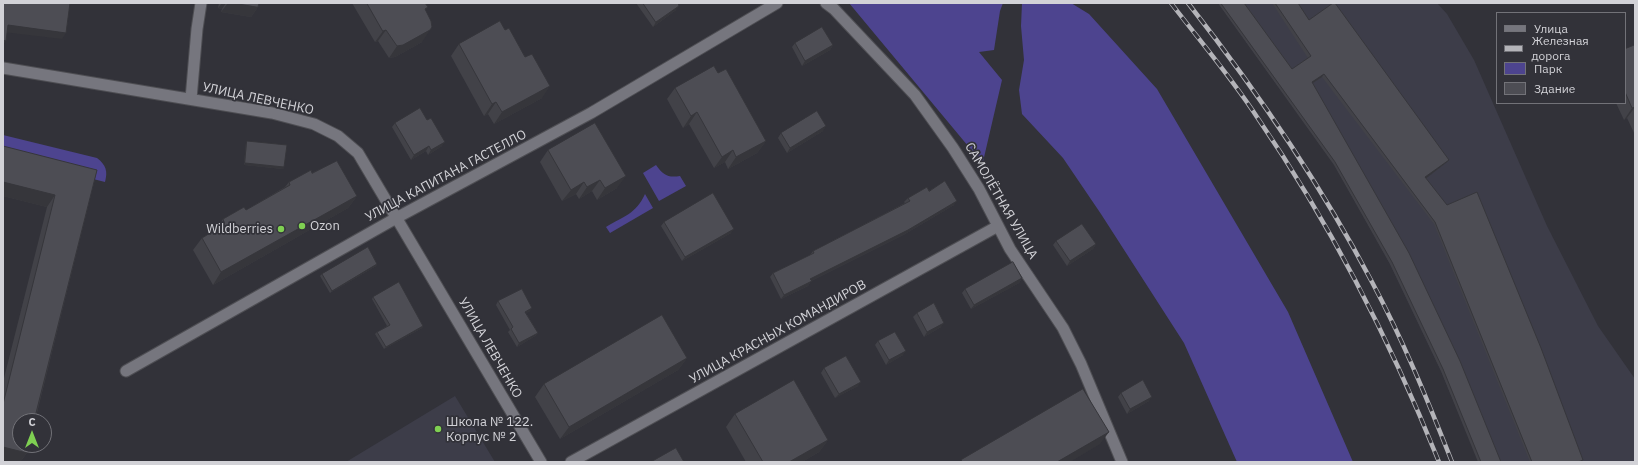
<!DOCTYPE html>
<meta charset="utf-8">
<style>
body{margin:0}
#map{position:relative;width:1638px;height:465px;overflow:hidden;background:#323239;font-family:"IBM Plex Sans",sans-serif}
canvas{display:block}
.frame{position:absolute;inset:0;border:4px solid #d2d2d7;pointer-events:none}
.legend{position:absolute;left:1496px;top:12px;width:130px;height:92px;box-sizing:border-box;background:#323239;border:1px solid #727278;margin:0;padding:5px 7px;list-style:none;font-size:12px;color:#d2d2d7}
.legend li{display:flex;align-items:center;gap:8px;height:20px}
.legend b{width:20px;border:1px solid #727278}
.north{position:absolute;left:12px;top:413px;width:40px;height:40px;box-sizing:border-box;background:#323239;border:1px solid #727278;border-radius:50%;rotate:0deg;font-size:11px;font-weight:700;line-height:16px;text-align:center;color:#d2d2d7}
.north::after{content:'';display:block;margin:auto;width:14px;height:18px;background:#7fd052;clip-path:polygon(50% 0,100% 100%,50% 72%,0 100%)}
</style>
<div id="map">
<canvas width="1638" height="465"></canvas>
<div class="frame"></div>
<ul class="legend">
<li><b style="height:5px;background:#76767e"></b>Улица</li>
<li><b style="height:5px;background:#b4b4b9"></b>Железная дорога</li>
<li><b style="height:11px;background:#4d448f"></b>Парк</li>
<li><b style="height:11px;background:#4d4d54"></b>Здание</li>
</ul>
<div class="north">С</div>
</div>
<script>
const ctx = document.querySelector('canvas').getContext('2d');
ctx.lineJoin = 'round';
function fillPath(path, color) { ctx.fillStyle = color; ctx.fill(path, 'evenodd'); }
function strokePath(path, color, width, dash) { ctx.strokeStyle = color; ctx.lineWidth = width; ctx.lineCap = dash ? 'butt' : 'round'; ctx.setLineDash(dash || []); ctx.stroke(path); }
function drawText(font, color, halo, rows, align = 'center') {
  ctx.font = font + ' "IBM Plex Sans",sans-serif'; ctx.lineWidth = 3.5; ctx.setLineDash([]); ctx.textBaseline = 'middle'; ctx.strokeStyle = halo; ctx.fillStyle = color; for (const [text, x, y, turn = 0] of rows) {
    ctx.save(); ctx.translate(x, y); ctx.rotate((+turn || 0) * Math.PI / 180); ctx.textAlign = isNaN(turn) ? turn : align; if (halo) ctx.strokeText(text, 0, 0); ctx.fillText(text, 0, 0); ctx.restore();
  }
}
fillPath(new Path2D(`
 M1218,3H1437L1447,14L1474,60L1547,226L1598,326L1635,379V462H1479L1441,371L1390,264L1334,164Z
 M455,396L495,462H346Z`), '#3d3d49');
fillPath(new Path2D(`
 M849,3H1003L1000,11L994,50L979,52L1002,80L982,166L968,146Z
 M1022,3H1071L1089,14L1157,89L1288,312L1353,462H1237L1184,343L1101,214L1063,158L1022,114L1019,90L1024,60L1021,26Z
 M3,135L97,158C106,165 108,171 105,182L3,156Z
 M656,165C663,175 668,178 680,176L686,186L659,201L643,173Z
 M645,194L653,208L610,233L606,227C624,216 636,214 645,194Z`), '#4d448f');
const minor = new Path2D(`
 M826,3L834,9L915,95L953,148L979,189L1010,249L1063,328L1081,364L1122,462
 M3,68L272,113L314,124L338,136L358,153L541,462
 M191,99L197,29L201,3
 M126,371L398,217L591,113L777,3
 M571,462L998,226`);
strokePath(minor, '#4e4e53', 13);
strokePath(minor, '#76767e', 11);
const rail = new Path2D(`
 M1171,3C1200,41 1231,77 1257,117C1331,225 1390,340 1439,462
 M1188,3C1257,91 1320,183 1372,282C1403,340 1428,401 1452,462`);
strokePath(rail, '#b4b4b9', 4.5);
strokePath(rail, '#323239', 3, [9]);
fillPath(new Path2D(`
 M219,3H259L258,7L251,17L221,12L222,9L218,8Z
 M352,3H425V10L422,42L395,57L389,58L378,41L375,42Z
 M636,3H678L676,10L653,27Z
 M1218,3H1244L1292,69L1308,58L1272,3H1298L1309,20L1447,162L1426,178L1582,462H1530L1434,224L1322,77L1313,83L1501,462H1478L1441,371L1390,264L1334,165Z
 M505,30L525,57L542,98L494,124L488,114L484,116L451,56L459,44Z
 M795,43L833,45L830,50L802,66L792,47Z
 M1635,45V135L1627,118L1624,120L1616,103H1625V49Z
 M718,73L766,141L757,153L728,169L725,162L714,168L689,124L683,128L667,99L675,88Z
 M427,120L442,146L428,155L426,151L411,160L392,127L395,123Z
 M823,131L787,153L778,138L781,133Z
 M247,141L284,167L283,169L244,165L246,143Z
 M548,150L617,188L597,200L592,191L579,199L576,194L562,201L540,162Z
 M97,170L27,453L20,462H9L3,461V382L47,207L3,196Z
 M312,173L357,196L348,208L213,285L193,250L202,238L210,233L213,228L219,225L223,219L246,210L285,187L289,182Z
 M929,191L954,205L905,234L811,281L808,286L781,299L770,277L773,273L810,255L813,251L905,203L904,202L908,198Z
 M664,222L731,233L682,261L661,226Z
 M1056,241L1096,244L1093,249L1067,266L1053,245Z
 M377,264L376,266L330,293L320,276L322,274Z
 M1022,278L1019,283L971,309L962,293L965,289Z
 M373,297L423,326L422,328L384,349L375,334L377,332L387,326L372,299Z
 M498,301L530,311L526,313L538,333L535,336L517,347L508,332L510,330L496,305Z
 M917,313L941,327L924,337L913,317Z
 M878,341L903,355L886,365L875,345Z
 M687,358L678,370L560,439L535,397L544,384Z
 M824,368L858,386L835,398L821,373Z
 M1121,393L1149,401L1127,414L1118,397Z
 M735,414L828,440L819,452L802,462H746L726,427Z`), '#424248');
fillPath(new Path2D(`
 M222,3H226L222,9L218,8Z
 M228,3H233L258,7L251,17L221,12Z
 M679,6L676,10L653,27L656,22Z
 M8,25L66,33L62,39L3,32Z
 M386,30L378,41L375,42L383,31Z
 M430,30L422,42L395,57L389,58L397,46Z
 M3,40L6,41L3,45Z
 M833,45L830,50L802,66L805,61Z
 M1324,74L1322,77L1310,85L1312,82Z
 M550,86L542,98L494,124L502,112Z
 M496,102L488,114L484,116L492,104Z
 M1635,107L1627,118L1624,120L1632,108Z
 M697,112L689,124L683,128L691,116Z
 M826,126L823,131L787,153L790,148Z
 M766,141L757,153L728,169L736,157Z
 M445,142L442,146L428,155L431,150Z
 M429,146L426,151L411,160L414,155Z
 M733,150L725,162L714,168L722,157Z
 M1449,160L1447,162L1424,180L1425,177Z
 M245,163L284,167L283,169L244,165Z
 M626,176L617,188L597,200L605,188Z
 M600,180L592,191L579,199L587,187Z
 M3,182L55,195L47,207L3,196Z
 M584,182L576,194L562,201L571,190Z
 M357,196L348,208L213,285L221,272Z
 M957,201L954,205L905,234L811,281L808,286L781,299L784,295L810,279Z
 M734,229L731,233L682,261L685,257Z
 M1096,244L1093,249L1067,266L1070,261Z
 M377,264L376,266L330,293L332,291Z
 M1022,278L1019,283L971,309L974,305Z
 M532,308L530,311L523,315L525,312Z
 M944,323L941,327L924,337L927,332Z
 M423,326L422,328L384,349L386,347Z
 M538,333L535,336L517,347L519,343Z
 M906,351L903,355L886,365L889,360Z
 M687,358L678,370L560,439L569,427Z
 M861,382L858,386L835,398L839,394Z
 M1152,397L1149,401L1127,414L1130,409Z
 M1109,432L1100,444L1070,462H1057Z
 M828,440L819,452L802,462H789Z
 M3,447L27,453L20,462H9L3,461Z`), '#36363b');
const building = new Path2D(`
 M3,3H70L66,33L8,25L6,41L3,40Z
 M233,3H259L258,7Z
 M367,3H425L428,7L425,9L431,21L432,27L430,30L403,45L397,46L386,30L383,31Z
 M643,3H678L679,6L656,22Z
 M1221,3H1244L1292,69L1311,56L1275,3H1298L1309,20L1333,3H1335L1449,160L1425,177L1447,205L1477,192L1541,348L1583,460L1578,462H1532L1435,222L1324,74L1312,82L1409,253L1460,361L1501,462H1481L1443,369L1392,262L1335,162Z
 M500,21L505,30L509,28L525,57L532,54L550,86L502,112L496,102L492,104L459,44Z
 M822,27L833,45L805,61L795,43Z
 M1635,45V107L1632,108L1625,92V49Z
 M714,66L718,73L726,69L766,141L736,157L733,150L722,157L697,112L691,116L675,88Z
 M420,108L427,120L431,118L445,142L431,150L429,146L414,155L395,123Z
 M817,111L826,126L790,148L781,133Z
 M595,123L626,176L605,188L600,180L587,187L584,182L571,190L548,150Z
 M247,141L287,145L284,167L245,163Z
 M3,146L97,170L34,421H20V445H28L27,453L3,447V404L55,195L3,182Z
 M337,161L357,196L221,272L202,238L215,230L213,228L224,222L223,219L244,207L246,210L290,185L289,182L311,170L312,173Z
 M945,181L957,201L908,230L810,279L812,281L784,295L773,273L814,253L813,251L910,201L908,198L927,187L929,191Z
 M713,193L734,229L685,257L664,222Z
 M1082,224L1096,244L1070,261L1056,241Z
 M368,247L377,264L332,291L322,274Z
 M1013,262L1022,278L974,305L965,289Z
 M399,282L423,326L386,347L377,332L390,325L373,297Z
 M522,289L532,308L525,312L538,333L519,343L511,329L513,327L498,301Z
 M934,303L944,323L927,332L917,313Z
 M662,315L687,358L569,427L544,384Z
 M895,332L906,351L889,360L878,341Z
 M846,356L861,382L839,394L824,368Z
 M794,380L828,440L789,462H763L735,414Z
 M1143,380L1152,397L1130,409L1121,393Z
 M1083,389L1109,432L1057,462H963L961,460Z
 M676,448L684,462H651Z`);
fillPath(building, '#4d4d54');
strokePath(building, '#36363b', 1);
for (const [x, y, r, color] of [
 [302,226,4,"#7fd052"],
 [281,229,4,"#7fd052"],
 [438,429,4,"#7fd052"]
]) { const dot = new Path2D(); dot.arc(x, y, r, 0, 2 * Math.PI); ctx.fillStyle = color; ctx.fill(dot); strokePath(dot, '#323239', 1.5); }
drawText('13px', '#d2d2d7', '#323239', [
 ["УЛИЦА ЛЕВЧЕНКО",258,99,12],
 ["УЛИЦА КАПИТАНА ГАСТЕЛЛО",446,176,-28],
 ["САМОЛЁТНАЯ УЛИЦА",1001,201,60],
 ["УЛИЦА КРАСНЫХ КОМАНДИРОВ",778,332,-29],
 ["УЛИЦА ЛЕВЧЕНКО",490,348,60]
]);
drawText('13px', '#d2d2d7', '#323239', [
 ["Ozon",310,226],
 ["Wildberries",273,229,"right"],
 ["Школа № 122.",446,422],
 ["Корпус № 2",446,437]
], 'left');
</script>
